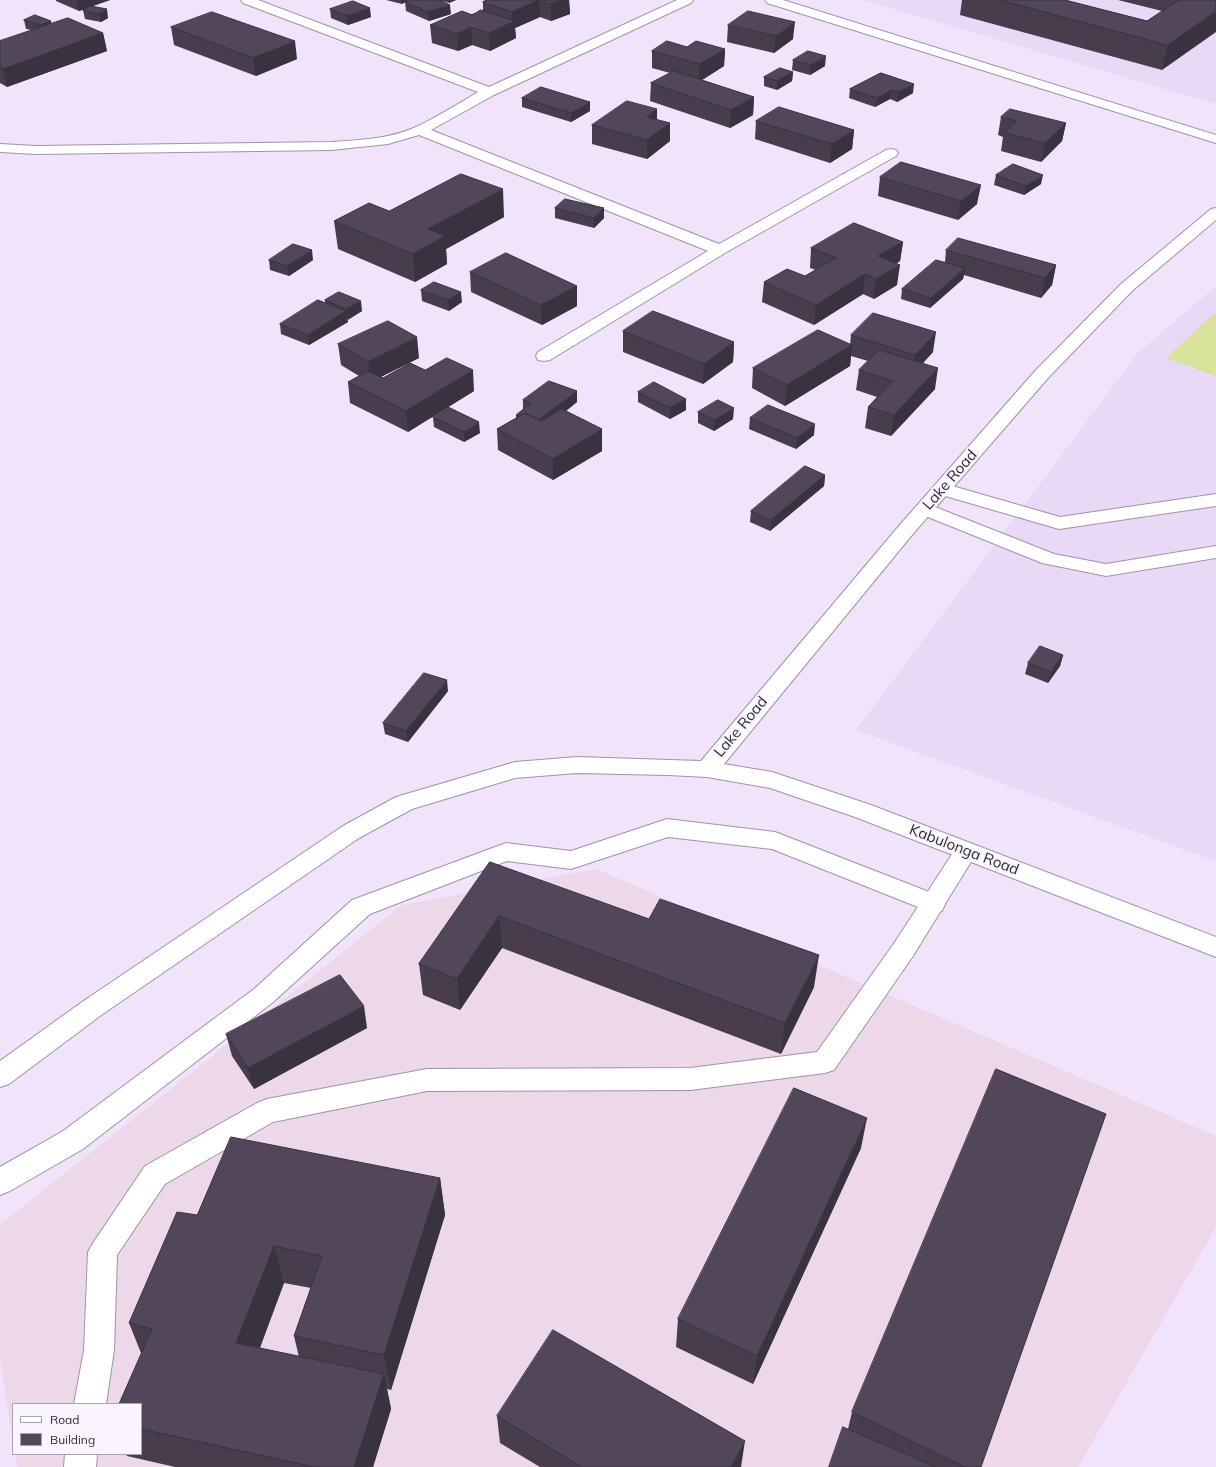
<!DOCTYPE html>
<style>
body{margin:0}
#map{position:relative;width:1216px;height:1467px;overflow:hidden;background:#f0e3fa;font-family:Mulish,sans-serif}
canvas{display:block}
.legend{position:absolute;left:12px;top:1403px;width:130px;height:52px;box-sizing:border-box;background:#f9f4fd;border:1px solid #a9a4ad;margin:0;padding:5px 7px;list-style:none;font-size:12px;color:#302b34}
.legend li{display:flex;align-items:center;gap:8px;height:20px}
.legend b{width:20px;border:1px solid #a9a4ad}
</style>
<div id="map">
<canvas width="1216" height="1467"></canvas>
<ul class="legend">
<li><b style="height:5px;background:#fff"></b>Road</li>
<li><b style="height:11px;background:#52475a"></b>Building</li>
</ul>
</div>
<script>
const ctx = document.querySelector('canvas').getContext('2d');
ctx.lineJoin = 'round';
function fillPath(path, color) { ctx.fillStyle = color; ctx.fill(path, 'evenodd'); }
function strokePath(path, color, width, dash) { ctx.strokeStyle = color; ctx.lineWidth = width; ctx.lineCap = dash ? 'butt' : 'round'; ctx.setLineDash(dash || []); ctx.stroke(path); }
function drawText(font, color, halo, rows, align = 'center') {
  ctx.font = font + ' Mulish,sans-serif'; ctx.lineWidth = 4; ctx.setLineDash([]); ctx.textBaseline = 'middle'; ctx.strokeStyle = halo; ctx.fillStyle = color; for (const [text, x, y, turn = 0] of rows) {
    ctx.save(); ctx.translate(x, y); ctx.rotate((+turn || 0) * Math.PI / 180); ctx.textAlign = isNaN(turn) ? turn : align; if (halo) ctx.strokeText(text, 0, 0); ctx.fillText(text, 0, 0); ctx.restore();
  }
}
fillPath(new Path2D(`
 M863,0H1216V104Z
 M1216,286V861L856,730L1138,353Z`), '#e9d8f6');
fillPath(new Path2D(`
 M596,869L1216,1136V1227L1078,1467H17L15,1454H141V1404H13V1442L0,1358V1225L402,905Z`), '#ecd8e8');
fillPath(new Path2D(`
 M1216,312V376L1166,358Z`), '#d7e29a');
const service = new Path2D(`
 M942,483L1060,517L1216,494V506L1059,529L935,493L933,489L935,485Z
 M925,503L1054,554L1106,564L1216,546V558L1106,576L1042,563L918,513L916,509L918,505Z
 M966,842L974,845L978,851L974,857L913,956L834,1070L825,1073L690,1090L427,1091L273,1122L165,1184L117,1255L114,1350L106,1404H74L84,1350L88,1252L93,1243L145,1166L257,1103L267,1099L427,1069L690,1068L817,1052L895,942L958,845Z
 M65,1454H97L96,1467H64Z`);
const minor = new Path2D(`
 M241,0H258L489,87L677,0H693L691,3L494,95L431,130L719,244L886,150L891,149L896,150L898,153L896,156L725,253L550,360L544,361L538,360L536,356L538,352L708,251L419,135L388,144L331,150L36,154L0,152V144L36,146L331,142C359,140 390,139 416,127C437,117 458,104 478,92L243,3Z
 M765,0H783L1216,135V143L767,3Z
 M667,819L775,832L942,897L945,904L942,911L933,913L772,849L668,837L571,869L507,861L370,914L272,1003L83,1149L10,1191L0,1195V1167L63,1131L254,989L352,900L506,843L571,851Z`);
const secondary = new Path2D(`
 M1216,208V220L1133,290L1048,378L912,535L724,764L772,772L871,805L1216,937V957L855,817L770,788L707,777L668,775L577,773L515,778L412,809L359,838L100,1016L9,1084L0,1087V1061L82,1002L343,826L396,797L515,762L577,757L701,761L898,527L1036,370L1121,284L1211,209Z`);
strokePath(service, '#9e93a8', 2);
strokePath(minor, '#9e93a8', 2);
strokePath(secondary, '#9e93a8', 2);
fillPath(service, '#fff');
fillPath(minor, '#fff');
fillPath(secondary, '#fff');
fillPath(new Path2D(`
 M56,0H110L92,6L108,18L101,22L85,19L83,10L88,8L79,11L56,1Z
 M386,0H409L405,2L411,0H456L449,3L442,1L451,14L429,21L406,11L405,2L402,4Z
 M485,0H569L570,14L551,21L540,17L515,28L516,38L490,51L472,45L458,51L432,43L430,25L483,11V2L486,0Z
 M962,0H1065L1147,21L1162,11L1118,0H1216L1162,70L960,15Z
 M330,9L371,17L348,25L331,18Z
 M24,20L52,24L103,33L107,51L7,87L0,83V41L32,30L26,29Z
 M728,25L793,39L774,53L727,42Z
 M171,27L297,59L256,76L174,45Z
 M687,47L725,49L724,66L702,80L754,97L753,115L730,128L650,101L651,83L670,73L652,68V51Z
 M793,60L825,66L810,75L792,70Z
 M793,72L792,81L777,90L764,86V77Z
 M881,73L913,93L897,102L890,99L875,107L849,98L850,89Z
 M522,98L590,111L571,122L522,107Z
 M657,109V119L670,141L647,159L592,144V125Z
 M1001,117L1066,123L1062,141L1041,162L1001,151L1003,137L998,135Z
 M756,121L854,130L852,149L830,163L755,139Z
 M996,175L1041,184L1024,195L994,185Z
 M880,177L977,204L958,220L878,196Z
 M555,208H604V218L594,228L555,218Z
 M389,211L504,217L446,249L447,264L415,282L338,249L334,221Z
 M903,242L900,261L896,264L897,285L874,299L863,294L814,325L762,302L764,282L805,276L816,270L810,268L811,248Z
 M946,250L1056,265L1052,285L1041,298L964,275L963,279L930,308L901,299L902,289L945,262Z
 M269,260H313L289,276L270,270Z
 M470,272L577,286V306L542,325L471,292Z
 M421,290L462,302L449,311L422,301Z
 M325,300L362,311L347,319L348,322L309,345L281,334L280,324L325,303Z
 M623,331L734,342L733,362L703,384L623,352Z
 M851,335L933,352L923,363L935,389L891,436L865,428L868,407L877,397L856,390L859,370L868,361L851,356L850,366L785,406L752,388L753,368L850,345Z
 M338,344L419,358L381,377L383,378L425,370L474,391L408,432L350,403L348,382L359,376L341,365Z
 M638,392L686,399V410L670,419L638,402Z
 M523,400L577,402L566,411L602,451L553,480L498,450L497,429L516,418V415L523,410Z
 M698,412L733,419L714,431L698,423Z
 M433,417L480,433L464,442L434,427Z
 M750,418L814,435L796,449L749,429Z
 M825,475L824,486L770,531L750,522L751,511Z
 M1063,655L1060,666L1048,683L1025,674L1028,663Z
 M448,691L408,742L385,734L383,723Z
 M490,862L814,987L781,1054L502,948L460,1010L423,995L419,964Z
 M367,1028L254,1089L232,1056L226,1034Z
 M861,1148L753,1384L676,1347L678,1319Z
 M440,1178L445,1215L391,1390L387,1389L391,1409L373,1467H175L127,1456L126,1454H141V1353L129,1323L197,1215ZM284,1283L311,1288L294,1336L299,1357L260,1348Z
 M852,1412L981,1467H829L848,1429Z
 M497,1416L741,1467H540L500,1443Z`), '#473d4d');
fillPath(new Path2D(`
 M76,0H110L79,11Z
 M401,0H409L402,4Z
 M449,0H456L449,3Z
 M539,0L540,17L515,28L516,38L490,51L489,33L512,22V12Z
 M561,0H569L570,14L551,21V4Z
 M450,5L451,14L429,21L428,12Z
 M370,8L371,17L348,25L347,16Z
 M107,9L108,18L101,22L99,14Z
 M1216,11V32L1162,70L1168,45Z
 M51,21L53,30L43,34L41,25Z
 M795,22L793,39L774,53L776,36Z
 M471,27L472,45L458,51L457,34Z
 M103,33L107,51L7,87L3,69Z
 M295,41L297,59L256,76L253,58Z
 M725,49L724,66L699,82L700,64Z
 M826,56L825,66L810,75L811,65Z
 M793,72L792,81L777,90V81Z
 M914,84L913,93L897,102L898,92Z
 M892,90L890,99L875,107L877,98Z
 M754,97L753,115L730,128L731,110Z
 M590,102V111L571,122V113Z
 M657,109V128L647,117Z
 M670,123V141L647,159V140Z
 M1066,123L1062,141L1041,162L1045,143Z
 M854,130L852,149L830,163L832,144Z
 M1043,175L1041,184L1024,195L1026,186Z
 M981,185L977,204L958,220L961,201Z
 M503,189L504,217L446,249L447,264L415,282L413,254L428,229Z
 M604,208V218L594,228V218Z
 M903,242L900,261L876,276L878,256Z
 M312,250L313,260L289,276L287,266Z
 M900,265L897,285L874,299L876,279Z
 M1056,265L1052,285L1041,298L1045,278Z
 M965,268L963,279L930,308L931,298Z
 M865,274L863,294L814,325L816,305Z
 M577,286V306L542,325L541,305Z
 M461,292L462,302L449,311L448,300Z
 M361,301L362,311L348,320L346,309Z
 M346,311L348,322L309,345L308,335Z
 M936,332L933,352L912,375L915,355Z
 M417,337L419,358L370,382L368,362Z
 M734,342L733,362L703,384L704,364Z
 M852,345L850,366L785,406L787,385Z
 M938,368L935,389L891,436L894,415Z
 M473,370L474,391L408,432L406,411Z
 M577,391V402L536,434L535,423Z
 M686,399V410L670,419V408Z
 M734,408L733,419L714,431V420Z
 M479,422L480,433L464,442V432Z
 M815,424L814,435L796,449L797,438Z
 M602,429V451L553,480V459Z
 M825,475L824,486L770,531L771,520Z
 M1063,655L1060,666L1048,683L1051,672Z
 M447,680L448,691L408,742L406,731Z
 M499,916L502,948L460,1010L457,979Z
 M819,955L814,987L781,1054L785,1023Z
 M364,1006L367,1028L254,1089L248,1068Z
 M867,1118L861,1148L753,1384L757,1356Z
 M440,1178L445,1215L391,1390L384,1355Z
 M274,1246L284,1283L248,1378L236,1343Z
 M384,1374L391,1409L373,1467H354Z
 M745,1441L741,1467H731Z`), '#39323f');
const building = new Path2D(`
 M411,0H439L450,5L428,12L405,2Z
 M487,0H561L551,4L539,0L512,12L483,2Z
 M1000,0H1065L1147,21L1179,0H1216V11L1168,45Z
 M353,1L370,8L347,16L330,9Z
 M91,6L107,9L99,14L83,10Z
 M481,10L515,21L489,33L471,27L457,34L430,25L462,11L472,15Z
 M748,11L795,22L776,36L728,25Z
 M212,12L295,41L253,58L171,27Z
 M35,15L51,21L41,25L24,20Z
 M68,18L103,33L3,69L0,68V41Z
 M667,41L687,47L696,41L725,49L700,64L652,51Z
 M808,51L826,56L811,65L793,60Z
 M780,68L793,72L777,81L764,77Z
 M674,71L754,97L731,110L651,83Z
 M881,73L914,84L898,92L892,90L877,98L850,89Z
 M541,87L590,102L571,113L522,98Z
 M627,101L657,109L647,117L670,123L647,140L592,125Z
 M779,107L854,130L832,144L756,121Z
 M1010,109L1066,123L1045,143L1004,133L1017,121L1001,117Z
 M901,162L981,185L961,201L880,177Z
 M1013,164L1043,175L1026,186L996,175Z
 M461,174L503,189L428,229L445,236L413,254L334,221L369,203L389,211Z
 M565,199L604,208L594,218L555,208Z
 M854,223L903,242L878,256L900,265L876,279L865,274L816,305L764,282L787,269L805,276L836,258L811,248Z
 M958,238L1056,265L1045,278L946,250Z
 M293,244L312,250L287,266L269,260Z
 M506,253L577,286L541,305L470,272Z
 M936,260L965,268L931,298L902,289Z
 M434,282L461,292L448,300L421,290Z
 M339,292L361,301L346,309L325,300Z
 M318,300L346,311L308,335L280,324Z
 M653,311L734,342L704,364L623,331Z
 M873,313L936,332L915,355L851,335Z
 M388,321L417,337L368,362L338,344Z
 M818,330L852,345L787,385L753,368Z
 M879,350L938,368L894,415L868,407L893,381L859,370Z
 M447,358L473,370L406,411L348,382L368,371L383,378L410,363L425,370Z
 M549,381L577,391L539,420L525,413L518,416L516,415L531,403L523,400Z
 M654,382L686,399L670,408L638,392Z
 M718,400L734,408L714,420L698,412Z
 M768,405L815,424L797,438L750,418Z
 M448,407L479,422L464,432L433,417Z
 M562,409L602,429L553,459L497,429L525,413L541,421Z
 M805,466L825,475L771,520L751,511Z
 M1040,646L1063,655L1051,672L1028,663Z
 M424,673L447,680L406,731L383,723Z
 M490,862L649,919L660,899L819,955L785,1023L499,916L457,979L419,964Z
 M340,975L364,1006L248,1068L226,1034Z
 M996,1069L1106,1114L981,1467H965L852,1412Z
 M794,1088L867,1118L757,1356L678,1319Z
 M231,1137L440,1178L384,1355L294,1336L322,1256L274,1246L236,1343L384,1374L354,1467H314L141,1429V1404H119L152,1329L129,1323L177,1212L197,1215Z
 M553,1330L745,1441L731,1467H582L497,1416Z
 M843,1427L936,1467H829Z`);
fillPath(building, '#52475a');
strokePath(building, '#39323f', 1);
drawText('15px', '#302b34', '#f9f4fd', [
 ["Lake Road",950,480,-49],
 ["Lake Road",741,727,-50],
 ["Kabulonga Road",964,850,21]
]);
</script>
